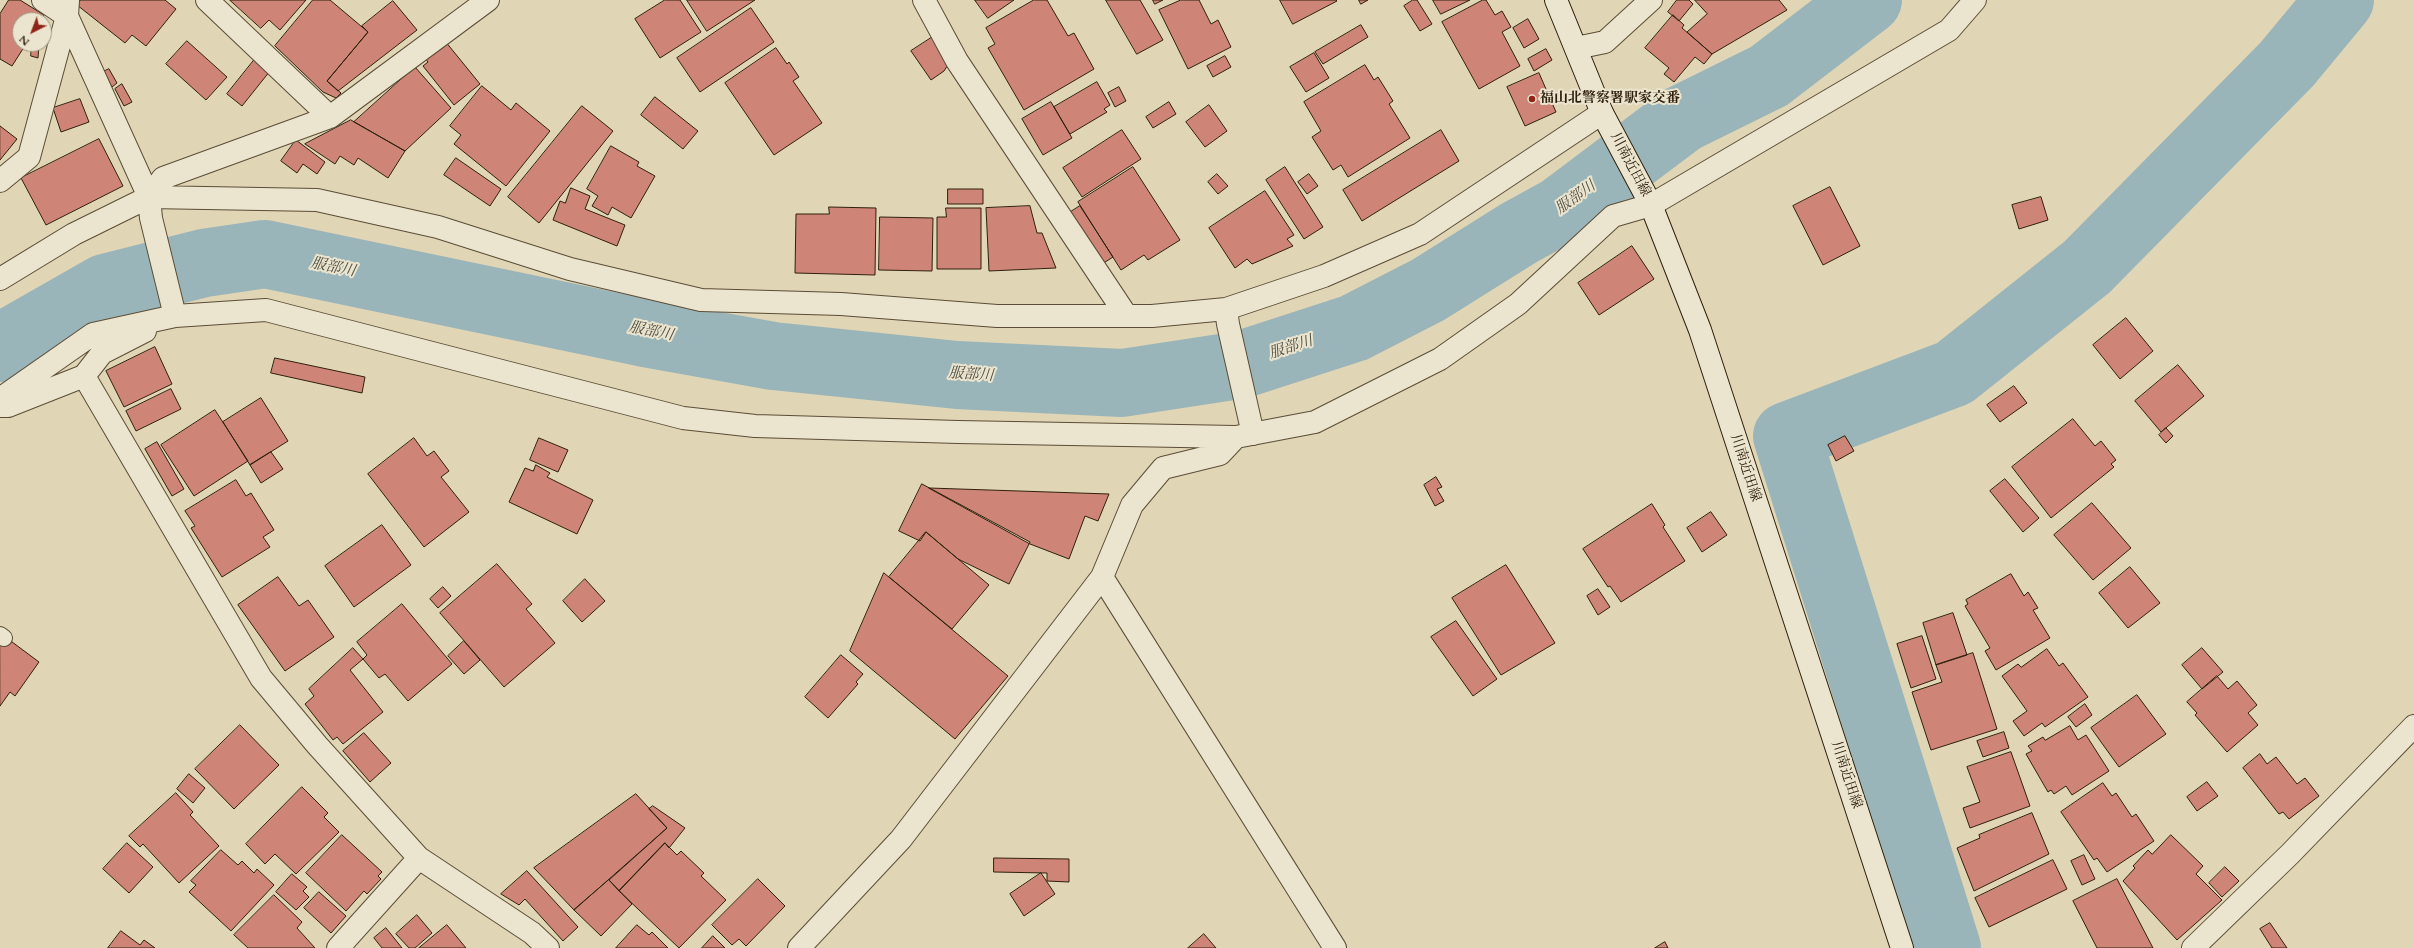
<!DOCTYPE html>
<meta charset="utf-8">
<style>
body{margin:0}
#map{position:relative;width:2414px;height:948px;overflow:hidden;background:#e0d5b4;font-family:Cardo,serif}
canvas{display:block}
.north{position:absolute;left:12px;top:12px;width:40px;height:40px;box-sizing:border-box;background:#ebe4ce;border:1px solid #a09681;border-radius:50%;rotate:222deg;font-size:11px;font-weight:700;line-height:16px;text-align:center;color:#2f200d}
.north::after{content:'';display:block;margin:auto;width:14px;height:18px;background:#8f2418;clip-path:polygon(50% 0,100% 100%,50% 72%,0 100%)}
</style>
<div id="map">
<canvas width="2414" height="948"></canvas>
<div class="north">N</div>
</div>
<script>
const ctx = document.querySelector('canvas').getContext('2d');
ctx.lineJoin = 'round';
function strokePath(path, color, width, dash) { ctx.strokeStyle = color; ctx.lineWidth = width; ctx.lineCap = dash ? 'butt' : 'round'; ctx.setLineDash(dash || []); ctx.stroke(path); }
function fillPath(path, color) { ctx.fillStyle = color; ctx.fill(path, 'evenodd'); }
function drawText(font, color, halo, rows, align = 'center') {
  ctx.font = font + ' Cardo,"Noto Serif JP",serif'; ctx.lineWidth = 4; ctx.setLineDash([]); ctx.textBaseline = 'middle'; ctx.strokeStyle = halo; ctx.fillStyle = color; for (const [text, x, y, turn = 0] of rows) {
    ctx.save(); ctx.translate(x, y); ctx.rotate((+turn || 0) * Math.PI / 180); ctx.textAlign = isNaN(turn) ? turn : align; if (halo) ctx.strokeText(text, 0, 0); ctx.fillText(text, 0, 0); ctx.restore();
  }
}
strokePath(new Path2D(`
 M0,348L105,288L204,263L265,254L645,333L773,356L957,375L1122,383L1240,365L1354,328L1428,290L1519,233L1561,210L1682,119L1769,76L1868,0
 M1947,948L1787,436L1954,373L2087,267L2287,64L2340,0`), '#9ab5b9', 68);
const building = new Path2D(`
 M9,0H20L44,15L41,20H20V44H26L12,66L0,59V14Z
 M81,0H165L176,9L146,46L132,35L125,43L77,5Z
 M230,0H306L280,30L269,20L261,28Z
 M313,0H330L368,32L327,81L341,93L336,98L323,92L275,46Z
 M665,0H680L701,32L660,58L635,19Z
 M687,0H755L707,31Z
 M975,0H1014L988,18Z
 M1034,0H1047L1068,36L1074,33L1094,69L1024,110L988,48L995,44L986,28Z
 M1106,0H1140L1163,40L1137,54Z
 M1153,0H1163L1155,4Z
 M1181,0H1199L1211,24L1218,20L1231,47L1188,69L1159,10Z
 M1280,0H1336L1337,1L1293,24Z
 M1359,0H1368L1361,4Z
 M1413,0H1417L1432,24L1420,31L1404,6Z
 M1433,0H1470L1441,14Z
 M1483,0H1486L1495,15L1502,11L1511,27L1502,32L1520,66L1479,89L1442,22Z
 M1677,0H1689L1693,4L1679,21L1668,12Z
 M1695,0H1779L1787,10L1712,54L1687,32L1707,14Z
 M393,1L417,30L338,91L327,81L368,32L362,26Z
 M751,8L774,42L700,92L677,58Z
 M1673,15L1684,25L1682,28L1712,54L1704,64L1695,57L1674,82L1664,74L1669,68L1645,48Z
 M1528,19L1539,39L1524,48L1513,28Z
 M1361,25L1368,37L1323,64L1315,52Z
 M945,29L958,49L944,71L931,80L911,51Z
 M187,41L227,77L206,100L166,64Z
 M445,41L480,84L454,105L423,66L428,62L425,58Z
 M32,44H39L38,58L31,56Z
 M776,48L787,64L789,62L799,77L793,81L822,123L774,155L725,83Z
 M1546,49L1552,60L1534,71L1528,59Z
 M1314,53L1329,78L1306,92L1290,67Z
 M1225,56L1231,67L1213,77L1207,66Z
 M255,59L270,71L242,106L227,94Z
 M1365,65L1374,80L1378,77L1393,101L1389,104L1410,138L1348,177L1341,165L1333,170L1312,137L1321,131L1304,102Z
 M415,67L451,108L405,151L354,122Z
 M109,69L117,83L112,87L103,72Z
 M1539,73L1556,112L1525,126L1507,87Z
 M1097,82L1110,105L1104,109L1107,112L1070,134L1054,107Z
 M122,84L132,102L124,106L115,89Z
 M482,86L511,110L516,103L550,131L506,186L454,144L461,135L450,126Z
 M1119,87L1126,101L1115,107L1108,93Z
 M655,97L698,131L683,149L641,115Z
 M80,99L89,122L61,132L53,108Z
 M1051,102L1072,138L1043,155L1022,119Z
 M1169,102L1176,114L1153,128L1146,117Z
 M1209,105L1227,131L1205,147L1186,122Z
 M582,106L613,131L539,223L508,197Z
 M351,120L405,151L388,178L358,158L354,165L340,156L335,164L305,144Z
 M0,126L17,139L0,160Z
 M1122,130L1141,159L1082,197L1063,168Z
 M1441,130L1459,161L1362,221L1343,190Z
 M99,139L123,186L46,225L21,178Z
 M296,140L325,162L317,174L303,164L297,173L281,161Z
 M611,146L639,162L637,166L655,176L631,218L612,207L608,215L592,206L598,196L587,189Z
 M456,158L501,189L490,206L444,175Z
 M1133,167L1180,240L1148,260L1144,255L1121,270L1078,202Z
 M1285,167L1323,227L1304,239L1266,180Z
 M1217,174L1228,186L1218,194L1208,182Z
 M1309,174L1318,186L1307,194L1298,182Z
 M1830,187L1860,246L1823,265L1793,206Z
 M571,188L590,196L585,209L625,225L617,246L553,220L560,201L565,203Z
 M948,189H983V204H948Z
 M1265,191L1294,235L1287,239L1293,246L1252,264L1247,259L1235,268L1209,228Z
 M2041,197L2048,220L2019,229L2012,205Z
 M1030,206L1037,233H1042L1056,268L989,271L986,208Z
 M1080,206L1113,257L1099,266L1066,215Z
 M829,207L876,208L875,275L795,273L796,214H829Z
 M946,208H981V269H937V217H946Z
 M880,217L933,218L932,271L879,270Z
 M1632,246L1654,279L1599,315L1578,283Z
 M2126,318L2153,351L2120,379L2093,345Z
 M155,347L172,384L124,407L106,371Z
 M275,358L365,377L362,393L271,373Z
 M2178,365L2204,396L2161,432L2135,401Z
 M2014,386L2027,403L2000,422L1987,405Z
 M171,389L181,409L136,431L126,411Z
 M261,398L288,441L250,465L223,422Z
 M215,410L248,461L194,496L161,445Z
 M2073,419L2095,446L2101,441L2116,460L2111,464L2114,467L2051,518L2012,467Z
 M2166,428L2173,436L2166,443L2159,435Z
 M1845,436L1854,451L1836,461L1828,445Z
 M414,438L427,456L434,451L449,471L441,477L469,512L424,547L368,474Z
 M539,438L568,450L558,472L530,460Z
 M157,442L184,489L172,496L145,449Z
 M271,452L283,469L261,483L250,465Z
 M536,465L550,473L547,477L593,500L577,534L509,502L525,468L533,471Z
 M1436,477L1442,487L1437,489L1444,501L1435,506L1424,485Z
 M2005,479L2039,518L2023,532L1990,491Z
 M236,480L246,496L251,493L274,530L263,537L270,547L222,577L191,528L195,526L185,511Z
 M922,484L1030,542L1009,584L958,559L926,532L920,541L899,531Z
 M929,488L1109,494L1098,521L1085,516L1069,559L1030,544Z
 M2092,503L2131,548L2093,580L2054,535Z
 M1652,504L1665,525L1663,527L1685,561L1621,602L1610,586L1608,587L1583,549Z
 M1711,512L1727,535L1702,552L1687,528Z
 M382,525L411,565L354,607L325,566Z
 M926,532L989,585L952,629L889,577Z
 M497,564L532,604L526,609L555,643L504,687L440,613Z
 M1506,565L1555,643L1501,675L1452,598Z
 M2130,567L2160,603L2128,628L2099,593Z
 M884,573L1008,676L955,739L850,651Z
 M2011,574L2024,596L2028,592L2038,608L2033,610L2050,638L1996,670L1985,651L1990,648L1965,606L1968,604L1966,600Z
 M278,577L299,606L308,600L334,637L285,671L238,605Z
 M585,579L605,601L582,622L563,601Z
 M443,587L451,596L438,608L430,599Z
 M1598,589L1610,607L1598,615L1587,596Z
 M402,604L452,664L408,701L385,674L379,678L363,659L367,655L357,642Z
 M1953,613L1967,655L1936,665L1923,623Z
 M1456,621L1497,679L1473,696L1431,637Z
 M0,633L39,662L15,696L10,692L0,706Z
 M1922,636L1936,679L1911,688L1897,644Z
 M464,641L480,660L464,674L448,656Z
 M353,648L363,659L350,670L383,712L343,744L337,737L333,740L305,704L314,696L309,689Z
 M2202,648L2223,672L2202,689L2182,665Z
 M2047,649L2059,666L2063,663L2088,697L2045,727L2042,723L2024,736L2013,721L2027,711L2002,676L2018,664L2021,667Z
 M1973,653L1997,729L1931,750L1912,692L1942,682L1936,665Z
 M841,655L863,674L856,682L858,684L828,718L805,697Z
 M2217,676L2228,689L2237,681L2257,705L2248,713L2258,725L2227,752L2195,715L2197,713L2187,702Z
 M2137,695L2166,734L2119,767L2091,728Z
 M2085,704L2092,715L2076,727L2068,717Z
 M240,725L279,765L234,809L195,769Z
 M2070,726L2078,740L2086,735L2109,771L2072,795L2066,786L2054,794L2051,790L2048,792L2026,754L2032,751L2028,746L2043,737L2045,740Z
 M2004,732L2009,748L1983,757L1977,741Z
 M364,733L391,763L370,782L343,751Z
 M2011,752L2030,806L1970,828L1963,808L1980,802L1967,767Z
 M2260,754L2267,764L2276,757L2297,784L2305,778L2319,796L2289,819L2283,812L2279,814L2243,768Z
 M189,774L205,788L193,803L177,789Z
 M2207,782L2218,796L2197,811L2187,797Z
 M2103,783L2112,796L2116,793L2132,817L2136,814L2154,841L2107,872L2097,858L2094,860L2061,812Z
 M302,787L328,813L324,817L339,832L296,874L275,854L265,864L246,844Z
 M176,793L193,812L190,815L219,846L179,883L143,844L140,847L129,836Z
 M636,794L667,828L574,910L534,868Z
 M653,806L685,828L669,848L665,843L619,891L609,880L667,828L649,809Z
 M2032,813L2049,854L1974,891L1957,848L1980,838L1979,835Z
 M342,835L382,872L378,876L381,879L367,894L364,891L346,911L306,873Z
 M2171,835L2203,866L2196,874L2222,900L2177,940L2123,881L2135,868L2133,866L2148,850L2152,854Z
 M127,843L153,867L129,893L103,869Z
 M665,843L677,855L681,851L704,873L701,876L726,900L679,948L619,891Z
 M221,850L238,865L242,861L254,873L257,869L274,885L231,931L189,892L196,885L191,881Z
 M2084,855L2095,879L2082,885L2071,861Z
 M994,858L1069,859V882L1047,881V873L994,872Z
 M2053,860L2067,889L1989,927L1975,898Z
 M2225,867L2239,881L2222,897L2209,883Z
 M527,871L578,927L563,941L525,899L519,905L501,894Z
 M1041,873L1055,894L1024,916L1010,894Z
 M292,874L307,887L303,891L309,897L296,910L276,892Z
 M758,879L785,906L746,946L739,939L732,945L712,925Z
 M2117,879L2153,948H2097L2073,901Z
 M609,880L632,904L601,936L574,910Z
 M319,892L346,916L331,933L304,908Z
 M274,895L302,922L297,928L315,948H248L234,935Z
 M417,915L432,933L415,948H409L396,934Z
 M2270,923L2287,948H2272L2260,929Z
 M447,925L466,948H419Z
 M637,925L649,935L652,932L668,948H616Z
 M386,928L402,948H382L374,938Z
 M121,931L140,945L144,940L155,948H108Z
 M1204,934L1216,948H1188Z
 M713,936L725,948H702Z
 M1665,942L1668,948H1655Z`);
fillPath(building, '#ce8476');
strokePath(building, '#2f200d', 1);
const service = new Path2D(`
 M0,635L4,638`);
const minor = new Path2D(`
 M68,0L67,16L149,197L151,218L175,316
 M207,0L330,117
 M924,0L957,61L1126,315
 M1576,48L1605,42L1651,0
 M0,181L29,157L67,16L43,0
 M149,197L163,178L330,117L488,0
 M0,279L74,234L149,197L317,200L438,227L570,269L701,300L841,304L997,316H1152L1226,309L1324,276L1420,234L1602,113
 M1226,309L1228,324L1253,434
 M84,376L261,678L317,745L419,858L532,933L548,948
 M0,399L93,334L175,316L266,310L683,418L755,426L958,432L1236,437L1315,422L1440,359L1518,304L1613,216L1651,205L1949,30L1975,0
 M0,406H8L84,376L102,353L145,331
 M1102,577L1335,948
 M338,948L419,858
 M799,948L901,839L1102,577L1132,505L1163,468L1220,454L1236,437
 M2193,948L2290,854L2414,726`);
const secondary = new Path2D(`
 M1556,0L1602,113L1651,205L1700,330L1902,948`);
strokePath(service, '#5b4d37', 18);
strokePath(minor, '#5b4d37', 24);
strokePath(secondary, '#2f200d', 24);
strokePath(service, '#ebe4ce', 16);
strokePath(minor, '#ebe4ce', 22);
strokePath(secondary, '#ebe4ce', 22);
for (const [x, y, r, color] of [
 [1532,99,4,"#8f2418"]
]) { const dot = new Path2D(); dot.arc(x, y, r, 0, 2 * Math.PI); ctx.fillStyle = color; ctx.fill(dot); strokePath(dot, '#ebe4ce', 1.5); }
drawText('bold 14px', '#2f200d', '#ebe4ce', [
 ["福山北警察署駅家交番",1540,99]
], 'left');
drawText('14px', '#2f200d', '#ebe4ce', [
 ["川南近田線",1630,165,62],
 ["川南近田線",1745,468,72],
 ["川南近田線",1846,775,72]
]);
drawText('italic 15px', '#4f4d41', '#ebe4ce', [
 ["服部川",1576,198,-36],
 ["服部川",333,268,11],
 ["服部川",651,332,11],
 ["服部川",1291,348,-18],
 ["服部川",971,375,4]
]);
</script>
